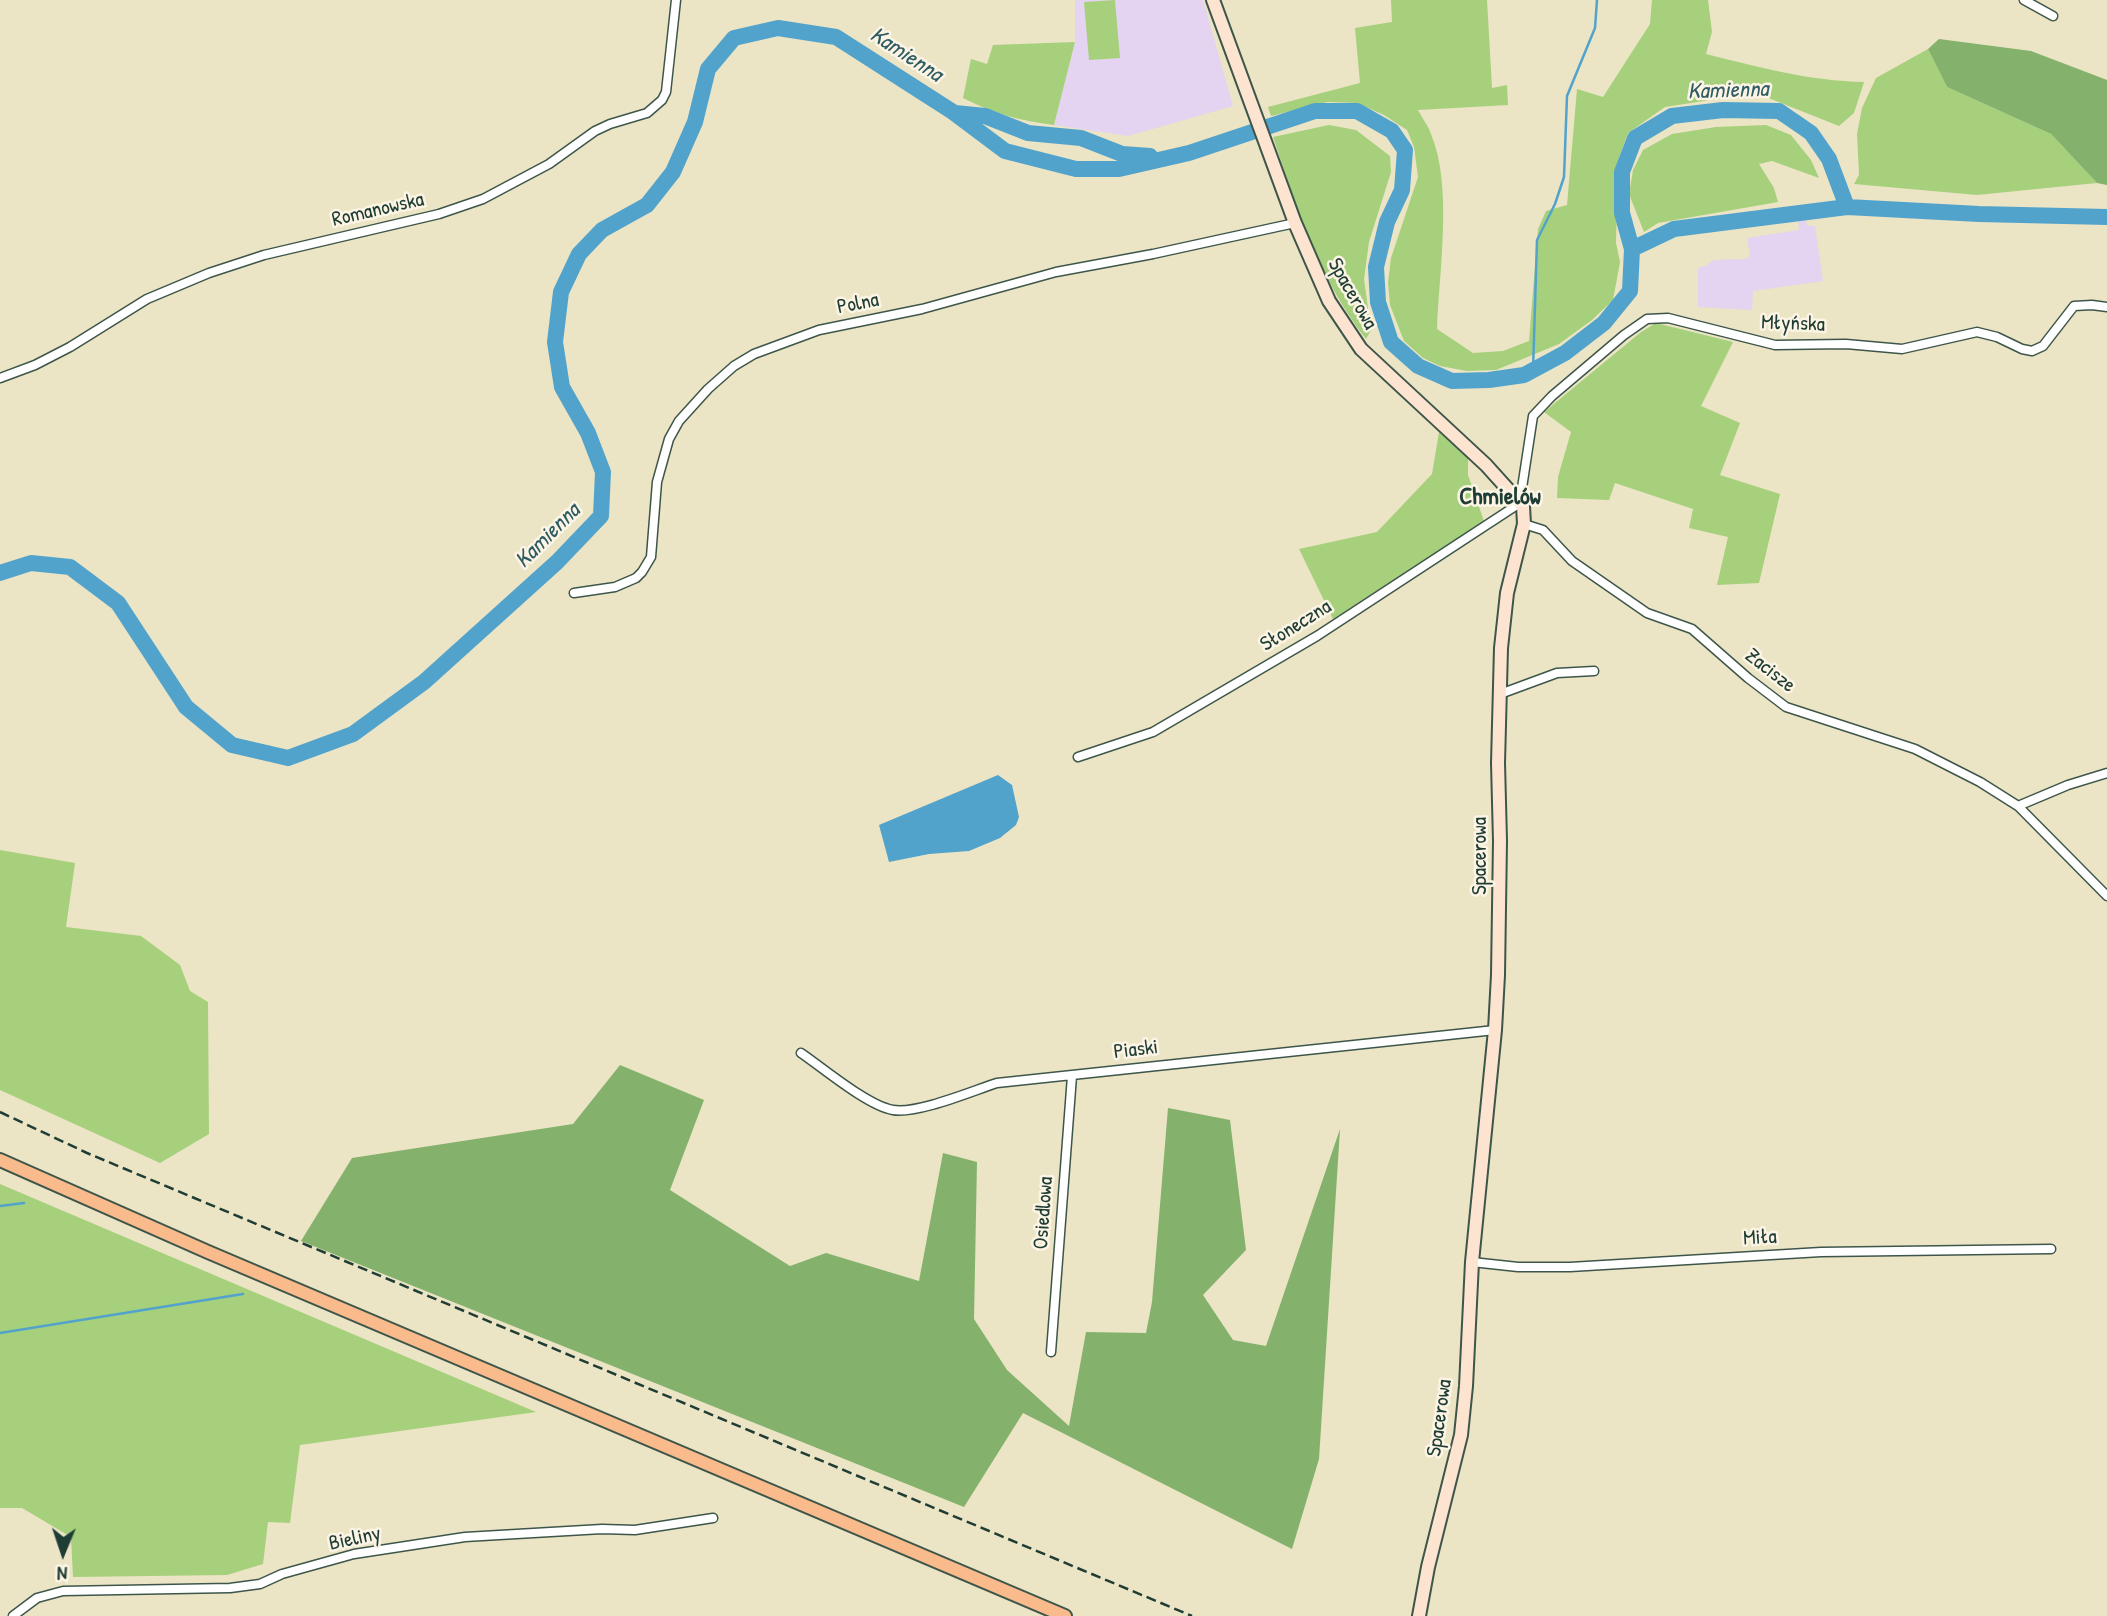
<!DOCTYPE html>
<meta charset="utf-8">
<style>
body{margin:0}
#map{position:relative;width:2107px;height:1616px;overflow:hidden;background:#ebe4c5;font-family:"Patrick Hand",sans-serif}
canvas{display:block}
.north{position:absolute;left:28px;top:1518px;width:70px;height:70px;-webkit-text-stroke:5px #fcf5e5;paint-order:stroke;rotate:182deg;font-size:19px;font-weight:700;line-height:28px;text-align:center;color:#1f3d34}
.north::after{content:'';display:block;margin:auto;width:24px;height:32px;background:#1f3d34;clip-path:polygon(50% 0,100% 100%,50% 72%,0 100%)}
</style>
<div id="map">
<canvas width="2107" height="1616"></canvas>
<div class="north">N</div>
</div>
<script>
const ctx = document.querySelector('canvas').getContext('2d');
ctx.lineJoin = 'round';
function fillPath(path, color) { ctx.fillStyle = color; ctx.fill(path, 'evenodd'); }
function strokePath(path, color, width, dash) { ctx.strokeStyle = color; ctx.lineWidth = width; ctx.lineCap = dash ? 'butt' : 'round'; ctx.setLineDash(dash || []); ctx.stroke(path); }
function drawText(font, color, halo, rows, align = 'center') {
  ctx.font = font + ' "Patrick Hand",sans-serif'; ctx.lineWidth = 5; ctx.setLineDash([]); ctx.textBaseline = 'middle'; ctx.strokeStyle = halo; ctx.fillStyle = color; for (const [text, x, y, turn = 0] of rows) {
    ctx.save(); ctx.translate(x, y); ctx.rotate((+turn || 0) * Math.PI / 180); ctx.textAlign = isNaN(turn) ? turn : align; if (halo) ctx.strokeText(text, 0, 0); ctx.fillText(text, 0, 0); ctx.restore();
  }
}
fillPath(new Path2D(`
 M1075,0H1203L1233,106L1128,136L1054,125L1075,42Z
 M1806,220L1807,226H1815L1823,281L1753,291L1752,310L1698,307V268L1707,265L1714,260L1745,259L1750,256L1747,238L1799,230L1798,221Z`), '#e4d3f1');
fillPath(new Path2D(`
 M1115,0L1120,58L1089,60L1084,2Z
 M1391,0H1487L1492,88L1507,85L1508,105L1418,110C1422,118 1428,125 1431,134C1453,186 1439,272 1437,329L1473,353L1503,351L1529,341L1538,229L1546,211L1567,205L1577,89L1603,97L1650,24L1652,0H1708L1712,32L1706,54C1758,67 1810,81 1864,82L1854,113L1839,126L1766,97H1730L1665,107L1628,133L1618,160L1616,243L1620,262L1613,300L1592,320L1559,344L1496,370L1467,371L1440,366L1423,358L1404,341L1390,305L1388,283L1391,258L1418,177L1414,147L1407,130L1384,115L1357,103L1327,102L1271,116L1268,107L1360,83L1355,28L1392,22Z
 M1075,42L1054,125C1021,121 992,113 963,98L971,59L987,64L993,45Z
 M1928,49L1947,87L2051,134L2097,183L1977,195L1854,184L1859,175L1857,134L1862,108L1876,78Z
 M1329,125L1356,130L1390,156L1391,172L1369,242L1364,279L1371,330L1366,339C1319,279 1297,209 1273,137Z
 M1766,125L1791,135L1811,160L1819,178L1772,161L1759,164L1774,188L1778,202L1658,223L1644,232L1629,194L1633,170L1643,150L1672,134L1716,127Z
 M1656,323L1733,342L1701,406L1740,423L1720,475L1780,494L1759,583L1717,585L1728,537L1689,528L1693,509L1615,483L1609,500L1557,498L1558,477L1571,432L1544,412L1641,332Z
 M1439,432L1468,458V475L1484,521L1333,619L1299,549L1377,532L1432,474Z
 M0,850L75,863L66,927L141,936L180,965L190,991L208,1002L209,1134L160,1163L0,1090Z
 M0,1184L536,1412L300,1445L290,1523L268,1522L263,1564L227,1575L73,1577L71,1537L22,1508H0Z`), '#a6d07c');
fillPath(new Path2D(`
 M1939,39L2031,51L2107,80V185L2097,183L2051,134L1947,87L1928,49Z
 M620,1065L704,1100L670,1190L790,1266L826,1253L919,1281L943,1153L977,1162L974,1319L1007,1370L1069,1426L1086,1332L1146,1333L1152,1302L1168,1108L1230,1120L1246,1250L1203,1295L1233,1340L1266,1346L1340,1129L1319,1459L1292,1549L1023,1413L964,1507L301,1241L352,1158L573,1124Z`), '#84b26c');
fillPath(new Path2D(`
 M998,775L1012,785L1019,817L1016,825L1000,838L969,851L929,854L889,862L879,825Z`), '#52a3cc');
strokePath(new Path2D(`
 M1533,370L1537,240L1555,204L1564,177L1567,96L1595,28L1597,0
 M0,1206L24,1203
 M0,1333L243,1294`), '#52a3cc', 2.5);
strokePath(new Path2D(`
 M955,113L985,116L1028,133L1081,138L1122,154L1150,156
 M1632,249L1622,213V172L1635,138L1672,116L1723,110L1779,111L1811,133L1829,159L1847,207
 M0,573L31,563L70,567L118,603L186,707L232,745L288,758L353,734L424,682L557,562L601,516L603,472L588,433L562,387L555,342L561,292L579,254L602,230L647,205L673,172L695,122L708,69L734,38L778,28L836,37L953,112L1005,151L1076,169H1119L1189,153L1315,111H1357L1392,131L1405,150L1402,190L1387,222L1376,267L1378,302L1391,342L1418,366L1452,381L1489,380L1524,375L1565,353L1604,323L1630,291L1632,249L1674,229L1847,207L1979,214L2107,217`), '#52a3cc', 16);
const street = new Path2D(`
 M2024,0L2053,16
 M0,378L35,365L70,347L147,299L209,273L264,255L439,214L483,199L549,164L595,131L610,124L647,113L662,100L666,92L676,0
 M1524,524L1543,530L1572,561L1647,613L1692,629L1748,678L1786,707L1915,749L1980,782L2018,806L2107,896
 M574,593L615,587L636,578L642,572L651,557L657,482L669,439L679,421L708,389L734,366L754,354L819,330L922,309L1056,272L1153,254L1295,223
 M1500,694L1557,673L1594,671
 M1078,757L1153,732L1317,636L1514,507L1520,501L1533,416L1552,396L1624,335L1647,319L1668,318L1775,345L1846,344L1902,349L1977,332L1997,337L2022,349L2032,351L2043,346L2074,306L2092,305L2107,307
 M2018,806L2068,785L2107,773
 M801,1053C823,1068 868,1106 893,1110C918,1114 972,1091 997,1083L1495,1030
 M1472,1262L1518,1267H1570L1821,1252L2051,1249
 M1051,1352L1072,1076
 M13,1616L37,1598L63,1591L230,1588L260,1584L282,1574L354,1554L465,1537L602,1529L635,1530L713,1518`);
const secondary = new Path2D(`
 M1213,0L1295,223L1329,301L1361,349L1486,465L1523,506L1524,524L1507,593L1501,648L1498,763L1500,841L1498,975L1495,1030L1472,1262L1466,1386L1461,1435L1428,1567L1419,1616`);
const primary = new Path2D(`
 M0,1160L208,1252L1065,1616`);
strokePath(street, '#3e564a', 11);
strokePath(secondary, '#3e564a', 16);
strokePath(primary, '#3e564a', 16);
strokePath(street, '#fff', 8);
strokePath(secondary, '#fde4d1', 12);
strokePath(primary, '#fabb8c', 12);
strokePath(new Path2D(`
 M0,1112L87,1153L1192,1616`), '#1f3d34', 2.5, [10, 5]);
drawText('21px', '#1f3d34', '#fcf5e5', [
 ["Romanowska",378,210,-13],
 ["Spacerowa",1352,294,60],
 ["Polna",858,304,-11],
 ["Młyńska",1793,324,2],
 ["Słoneczna",1296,626,-32],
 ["Zacisze",1770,671,38],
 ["Spacerowa",1480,856,-90],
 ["Piaski",1136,1050,-7],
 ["Osiedlowa",1044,1213,-86],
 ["Miła",1760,1238,-3],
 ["Spacerowa",1440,1418,-82],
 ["Bieliny",355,1539,-12]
]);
drawText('italic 23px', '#2e5c62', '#fcf5e5', [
 ["Kamienna",906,55,33],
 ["Kamienna",1728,91,-2],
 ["Kamienna",548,536,-45]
]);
drawText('bold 24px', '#1f3d34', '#fcf5e5', [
 ["Chmielów",1500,498]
]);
</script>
